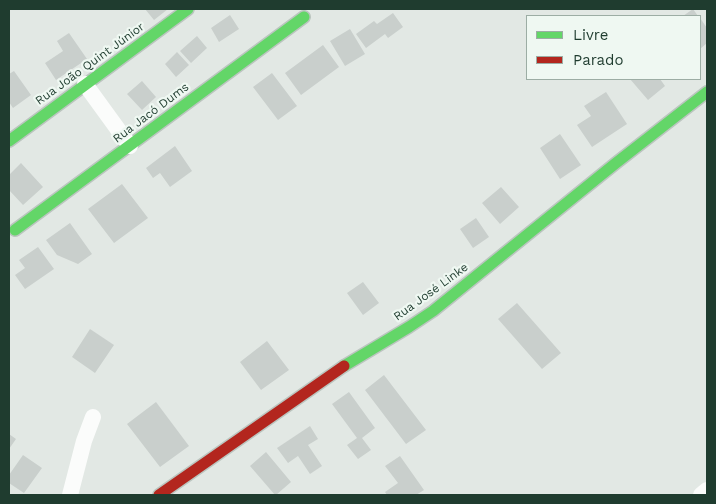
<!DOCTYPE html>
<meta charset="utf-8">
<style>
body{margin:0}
#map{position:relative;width:716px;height:504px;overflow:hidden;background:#e2e8e4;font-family:"Work Sans",sans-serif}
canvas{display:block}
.frame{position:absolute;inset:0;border:10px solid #1f3c2f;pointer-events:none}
.legend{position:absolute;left:526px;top:15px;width:175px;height:65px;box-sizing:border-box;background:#eff8f2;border:1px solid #9cada4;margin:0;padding:6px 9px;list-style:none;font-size:15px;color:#1f3c2f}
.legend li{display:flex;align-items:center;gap:10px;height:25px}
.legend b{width:25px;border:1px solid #9cada4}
</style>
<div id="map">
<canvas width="716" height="504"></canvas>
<div class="frame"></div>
<ul class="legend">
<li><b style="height:6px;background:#63d668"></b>Livre</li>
<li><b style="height:6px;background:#b3261e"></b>Parado</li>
</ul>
</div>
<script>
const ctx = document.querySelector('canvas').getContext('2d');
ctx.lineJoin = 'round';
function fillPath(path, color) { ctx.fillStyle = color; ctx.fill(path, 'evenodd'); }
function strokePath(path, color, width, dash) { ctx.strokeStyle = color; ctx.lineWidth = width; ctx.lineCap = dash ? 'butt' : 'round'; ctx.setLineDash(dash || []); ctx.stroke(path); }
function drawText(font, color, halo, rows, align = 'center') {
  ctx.font = font + ' "Work Sans",sans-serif'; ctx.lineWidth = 4.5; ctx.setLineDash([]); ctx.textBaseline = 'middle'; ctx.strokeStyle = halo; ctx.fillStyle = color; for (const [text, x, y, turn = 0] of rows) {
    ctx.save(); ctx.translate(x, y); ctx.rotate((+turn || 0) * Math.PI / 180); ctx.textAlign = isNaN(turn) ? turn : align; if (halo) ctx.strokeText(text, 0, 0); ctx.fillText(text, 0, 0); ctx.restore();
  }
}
fillPath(new Path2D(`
 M145,9H168L154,20Z
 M693,9L698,16H683Z
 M393,13L403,27L388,38L385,34L366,48L356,34L374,21L377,24Z
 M230,15L239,29L219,42L211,28Z
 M700,18L707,28V43L700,49Z
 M350,29L365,54L345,66L330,41Z
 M69,33L87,59L56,80L45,63L63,51L57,41Z
 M197,36L207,48L191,63L180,51Z
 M323,45L339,67L301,95L285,73Z
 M177,52L189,65L176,77L165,64Z
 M14,71L31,95L13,108L9,102V74Z
 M272,73L297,106L278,120L253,87Z
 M630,79H660L665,86L648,100Z
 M142,81L156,97L142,110L127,94Z
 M606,92L627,124L592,147L577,125L591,116L584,106Z
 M560,134L581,165L560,179L540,148Z
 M175,146L192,171L170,187L160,173L153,178L146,168Z
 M21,163L43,187L23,205L9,190V175Z
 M122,184L148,218L114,243L88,209Z
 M501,187L519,207L500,224L482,203Z
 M476,218L489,237L473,248L460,229Z
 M70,223L92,254L78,264L57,255L46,240Z
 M38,247L54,269L25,289L15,275L25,268L19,260Z
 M363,282L379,303L363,315L347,293Z
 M517,303L561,353L542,369L498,319Z
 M90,329L114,345L95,373L72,357Z
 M267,341L289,370L261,390L240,362Z
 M384,375L426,430L406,444L365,390Z
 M349,392L375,428L362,438L371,450L358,459L347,445L357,438L332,404Z
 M156,402L189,446L160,467L127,424Z
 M310,426L318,439L308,445L322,466L310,474L298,456L288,463L277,448Z
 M9,434L16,439L9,449Z
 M266,452L291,482L276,495H275L250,466Z
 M23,455L42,468L24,493L9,483V475Z
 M400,456L424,490L416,495H387L385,492L398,483L385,466Z`), '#c9cfcc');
const fast = new Path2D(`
 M9,141L188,9
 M15,230L304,17
 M344,366L409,327L433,311L616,163L707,92`);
const jam = new Path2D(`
 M159,495L344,366`);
strokePath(fast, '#bbc5bf', 14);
strokePath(jam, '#bbc5bf', 14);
strokePath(new Path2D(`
 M85,84L130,146
 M70,495L84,441L93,417
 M701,495L707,490`), '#fbfcfb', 16);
strokePath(fast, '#63d668', 11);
strokePath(jam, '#b3261e', 11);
drawText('12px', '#1f3c2f', '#eff8f2', [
 ["Rua João Quint Júnior",90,64,-36],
 ["Rua Jacó Dums",151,113,-37],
 ["Rua José Linke",431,292,-36]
]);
</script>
